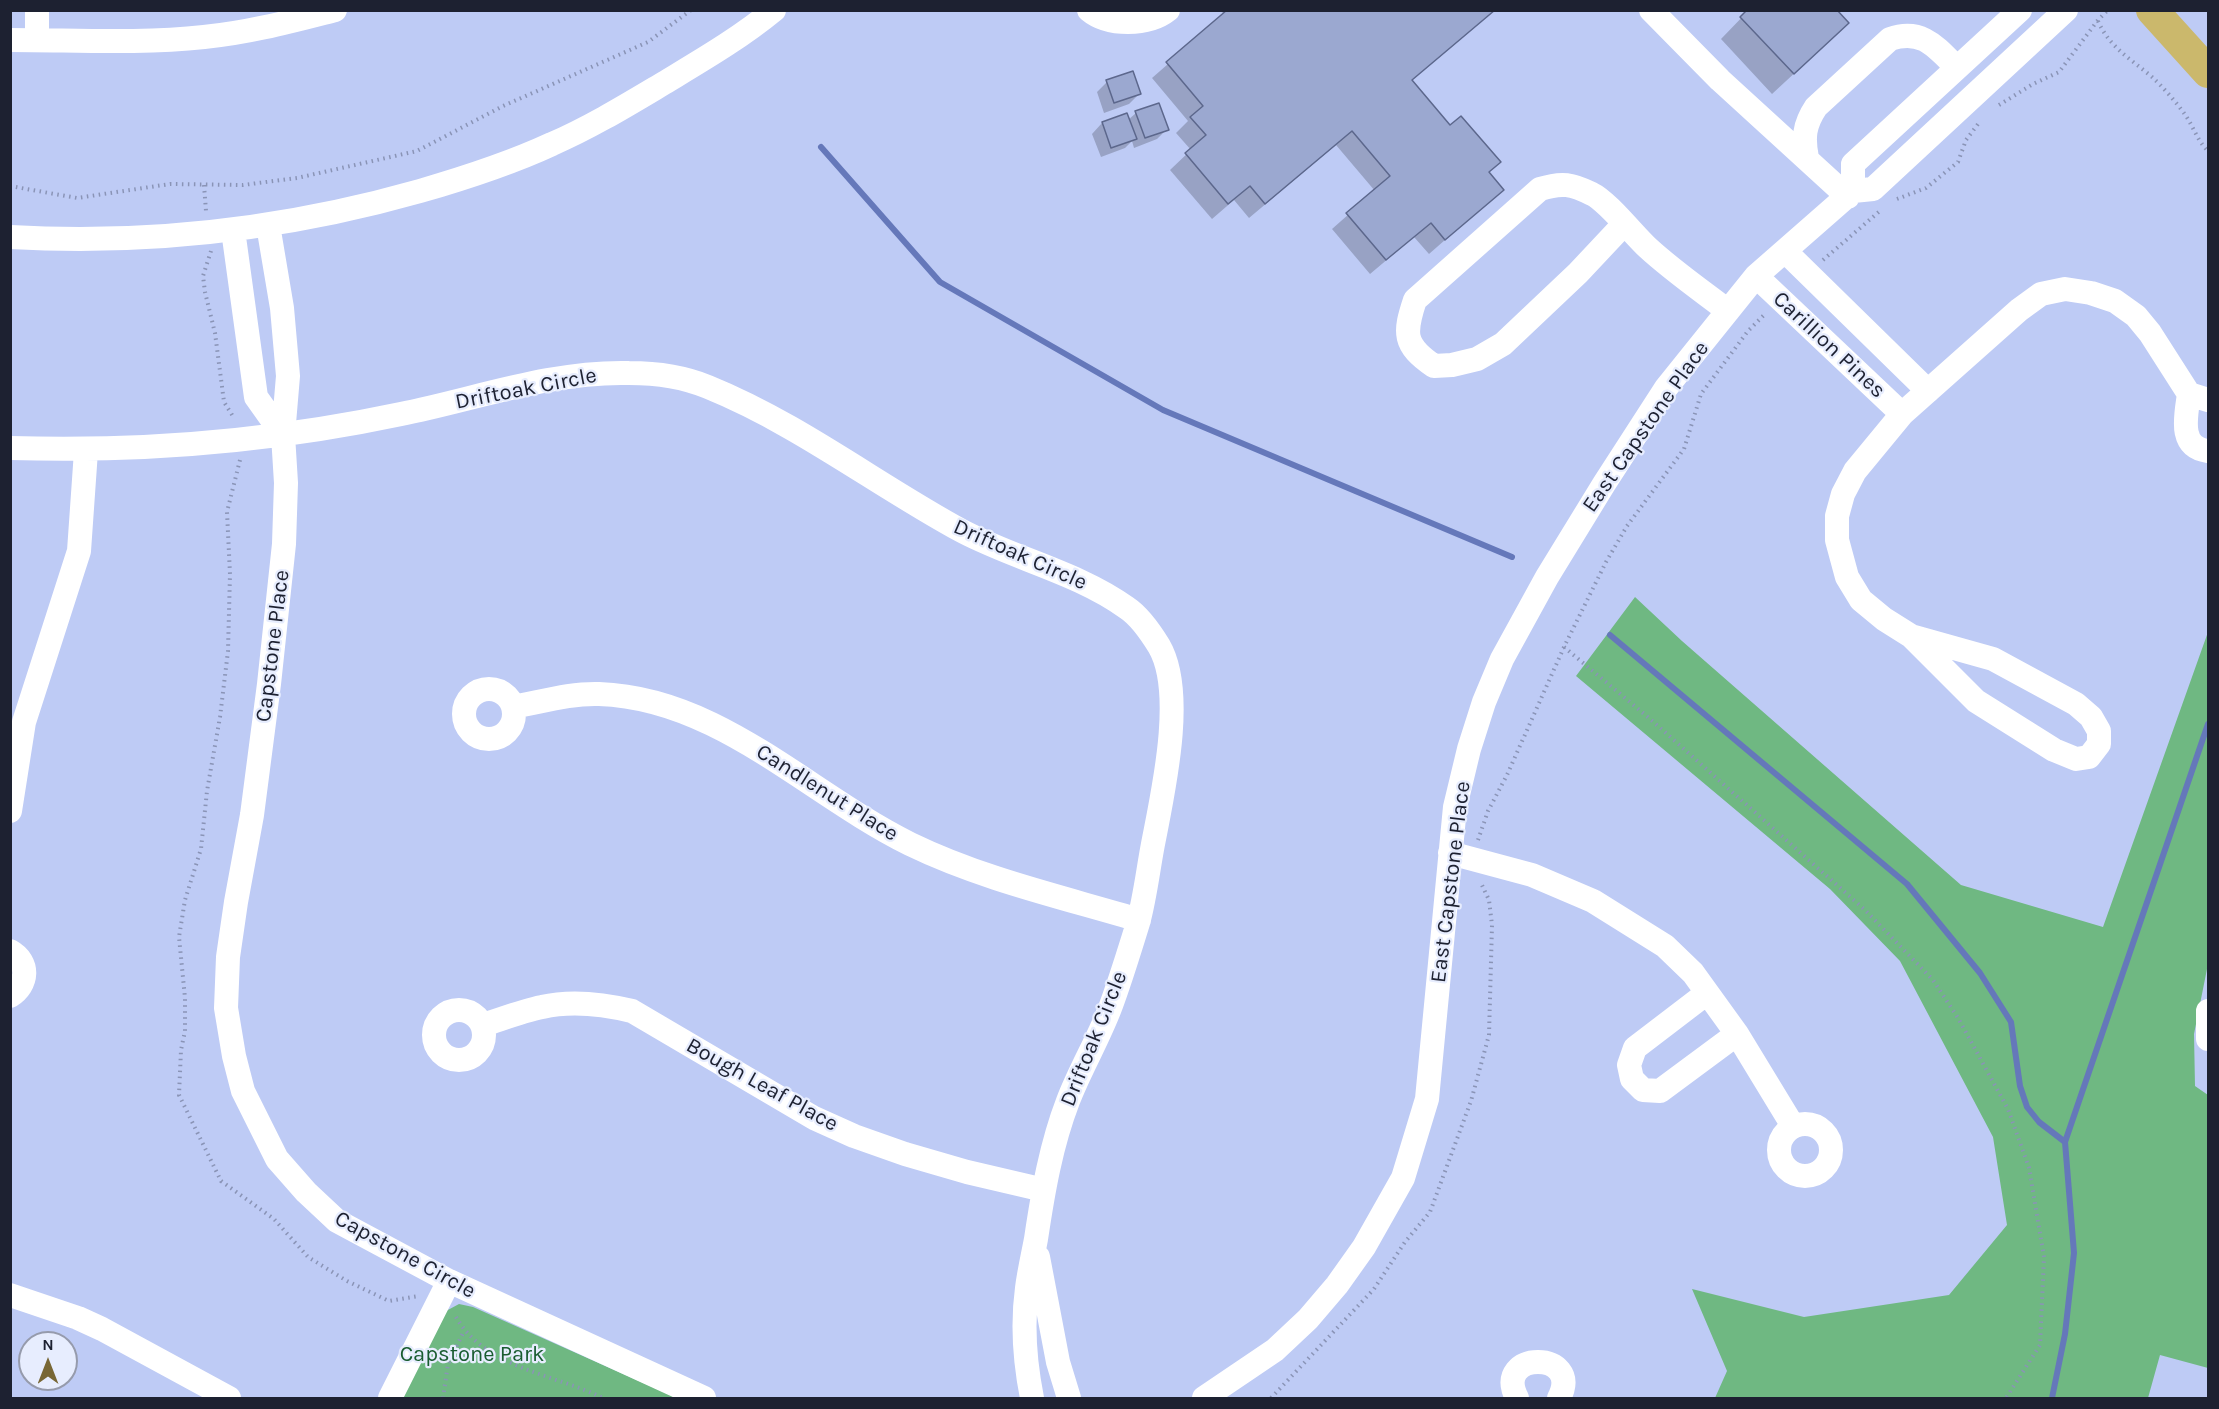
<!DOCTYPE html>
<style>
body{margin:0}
#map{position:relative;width:2219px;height:1409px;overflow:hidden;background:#becbf5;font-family:Karla,sans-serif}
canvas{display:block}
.frame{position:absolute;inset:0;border:12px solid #1d2131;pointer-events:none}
.north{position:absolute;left:18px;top:1331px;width:60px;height:60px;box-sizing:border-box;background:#e7edfe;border:2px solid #969bac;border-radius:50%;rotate:0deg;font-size:16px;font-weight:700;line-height:24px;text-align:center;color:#1d2131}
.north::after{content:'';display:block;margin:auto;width:21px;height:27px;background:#786735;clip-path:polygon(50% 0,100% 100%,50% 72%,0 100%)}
</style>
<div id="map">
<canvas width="2219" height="1409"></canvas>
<div class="frame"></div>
<div class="north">N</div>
</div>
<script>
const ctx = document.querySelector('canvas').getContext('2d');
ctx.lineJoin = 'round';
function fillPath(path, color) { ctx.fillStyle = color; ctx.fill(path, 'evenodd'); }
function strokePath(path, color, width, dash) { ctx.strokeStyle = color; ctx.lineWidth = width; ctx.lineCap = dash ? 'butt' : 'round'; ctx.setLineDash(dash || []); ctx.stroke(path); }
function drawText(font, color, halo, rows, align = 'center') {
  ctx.font = font + ' Karla,sans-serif'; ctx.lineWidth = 4.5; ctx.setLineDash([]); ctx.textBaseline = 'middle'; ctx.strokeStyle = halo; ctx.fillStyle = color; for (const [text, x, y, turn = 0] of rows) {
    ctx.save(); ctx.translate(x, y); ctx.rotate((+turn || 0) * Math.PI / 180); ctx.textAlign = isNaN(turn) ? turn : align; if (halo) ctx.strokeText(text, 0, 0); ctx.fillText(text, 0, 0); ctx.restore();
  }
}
fillPath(new Path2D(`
 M1635,597L1682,641L1961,885L2103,927L2208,632V964L2194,1034L2195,1086L2208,1095V1368L2160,1355L2148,1398H1715L1727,1371L1692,1289L1804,1317L1949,1295L2007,1225L1993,1137L1900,961L1830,889L1576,676Z
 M459,1304L473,1307L677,1398H403L446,1311Z`), '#6fb882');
fillPath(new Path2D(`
 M1221,10H1495L1411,81L1502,190L1429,254L1414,237L1370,274L1332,229L1375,191L1336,145L1249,218L1234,200L1212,219L1170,170L1191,150L1176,133L1188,121L1152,78L1224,15Z
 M1749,10L1826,44L1772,94L1721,39Z
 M1107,82L1139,94L1129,104L1104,113L1097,92Z
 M1158,105L1167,129L1157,139L1134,148L1132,141L1125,148L1101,157L1092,134L1102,123L1127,115L1128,120L1136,113Z`), '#0003');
strokePath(new Path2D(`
 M821,147L940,282L1163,410L1512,557
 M1610,635L1907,884L1980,973L2011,1022L2020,1086L2027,1107L2039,1122L2065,1142L2074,1253L2065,1334L2052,1398
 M2065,1142L2208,724`), '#6578ba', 6);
const building = new Path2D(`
 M1227,10H1495L1412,80L1450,125L1461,116L1501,162L1489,172L1504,190L1445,240L1431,223L1386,260L1346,213L1390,176L1352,131L1265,204L1250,186L1228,204L1185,153L1206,135L1190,117L1203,106L1166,62Z
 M1747,10H1837L1849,23L1794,74L1740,17Z
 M1133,71L1141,94L1114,103L1106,80Z
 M1159,103L1169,130L1145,138L1135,111Z
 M1127,113L1137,139L1111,148L1102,122Z`);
fillPath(building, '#9ba8d0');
strokePath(building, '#5c678c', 1.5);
strokePath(new Path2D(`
 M2098,21C2109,47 2131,59 2152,77C2163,87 2177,103 2186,116C2194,128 2197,140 2208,151
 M1999,105L2033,84L2059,72L2098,20L2108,10
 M204,185L206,211
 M10,186L77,198L170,184L243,185L297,178L417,151L503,106L648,42L691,10
 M1897,199L1926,188L1958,162L1966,140L1978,124
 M211,251L203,276L205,292L215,333L224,402L234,418
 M1823,260L1881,210
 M240,460L227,512L230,574L228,651L220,717L207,791L201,849L185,900L179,937L185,998V1031L181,1050L179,1095L221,1181L274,1219L308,1257L347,1281L389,1301L419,1296
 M1564,647L1649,718L1865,910L1933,980L1958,1018L2008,1109L2029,1168L2044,1257L2040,1345L2006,1398
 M1478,840L1488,811L1507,775L1564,647L1606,562L1627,526L1684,449L1701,394L1748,331L1765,314
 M456,1317C485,1368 554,1374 603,1398
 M443,1398L448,1364L464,1331
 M1271,1398L1374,1289L1405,1242L1430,1212L1471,1101L1489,1035L1492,925L1489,900L1481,883`), '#8a94b6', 4, [1.5, 4.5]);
strokePath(new Path2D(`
 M1089,10C1108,26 1148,26 1168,10
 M1651,10L1720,80L1848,197
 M10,40C75,40 140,44 204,37C248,33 292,21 335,10
 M37,40V10
 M1807,158C1803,138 1804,125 1816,107L1890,39C1922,28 1936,47 1957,68
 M1853,191V164L2020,10
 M1624,224L1578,273L1503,344L1477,359L1452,365L1434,366C1403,345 1404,333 1415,300L1540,189C1562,182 1572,184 1592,194C1607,201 1634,235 1648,248C1673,271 1702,291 1728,311
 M268,225L282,308L288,376L283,435L286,483L284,544L269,684L252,815L236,902L228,957L226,1008L234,1056L243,1091L277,1159L306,1192L337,1221L449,1281L704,1398
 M233,230L256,397L283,435
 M10,237C149,245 286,229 420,191C465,178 509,164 552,144C591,127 627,105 664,83C702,60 740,38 774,10
 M1785,251L1928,391
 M1756,276L1902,414
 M2208,400L2189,394C2186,416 2178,447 2208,451
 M10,448C141,452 274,441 401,414C476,399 551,371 629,373C655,373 684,377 708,387C799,424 877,485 962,531C1015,559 1079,573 1127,608C1139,616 1151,633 1159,646C1186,692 1163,792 1153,844C1148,870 1145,898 1138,923C1130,949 1122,975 1113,1000C1101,1035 1081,1067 1068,1101C1051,1145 1043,1192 1036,1239C1033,1255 1029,1272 1027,1288C1022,1325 1025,1363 1032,1398
 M1911,636L1993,659L2076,704L2091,717L2099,731V744L2089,757L2076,759L2054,750L1976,701L1911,636L1884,619L1861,600L1847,577L1837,540V516L1843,494L1855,471L1902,414L2019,310L2041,294L2065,289L2091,293L2115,301L2136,316L2150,333L2189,394
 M464 714a25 25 0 1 1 50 0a25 25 0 1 1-50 0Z
 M513,707C541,702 571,693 599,694C719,698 807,793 910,844C982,879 1062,897 1139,920
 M10,811L24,722L79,551L86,451
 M1450,853L1532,875L1593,901L1665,946L1693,973L1737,1034L1793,1126
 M10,951C30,962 28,985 10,996
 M1707,993L1635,1048L1629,1065L1632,1079L1643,1090L1660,1091L1737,1034
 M434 1035a25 25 0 1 1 50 0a25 25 0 1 1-50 0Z
 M2208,1011V1039
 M483,1025C502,1019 522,1011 542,1007C572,1000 603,1004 632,1011L814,1118L854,1136L905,1154L967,1172L1044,1190
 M1779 1150a26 26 0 1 1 52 0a26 26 0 1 1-52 0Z
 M1038,1257L1058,1362L1069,1398
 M10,1295L78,1318L102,1329L229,1398
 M390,1398L449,1281
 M1204,1398L1275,1350L1308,1319L1337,1285L1364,1247L1403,1178L1427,1099L1455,807L1469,749L1484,702L1502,659L1547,577L1604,484L1666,388L1756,276L1853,191L1873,189L2066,10
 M1517,1398C1492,1350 1584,1350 1559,1398`), '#fff', 24);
strokePath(new Path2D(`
 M2152,10L2208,72`), '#cbb86c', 32);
drawText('22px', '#1d2131', '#e7edfe', [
 ["Carillion Pines",1829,345,43],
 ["Driftoak Circle",526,389,-11],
 ["East Capstone Place",1646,427,-55],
 ["Driftoak Circle",1020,555,24],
 ["Capstone Place",273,646,-83],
 ["Candlenut Place",827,793,32],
 ["East Capstone Place",1451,882,-83],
 ["Driftoak Circle",1094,1039,-68],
 ["Bough Leaf Place",762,1085,29],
 ["Capstone Circle",405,1255,29]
]);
drawText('22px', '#195c30', '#e7edfe', [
 ["Capstone Park",472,1355]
]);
</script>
